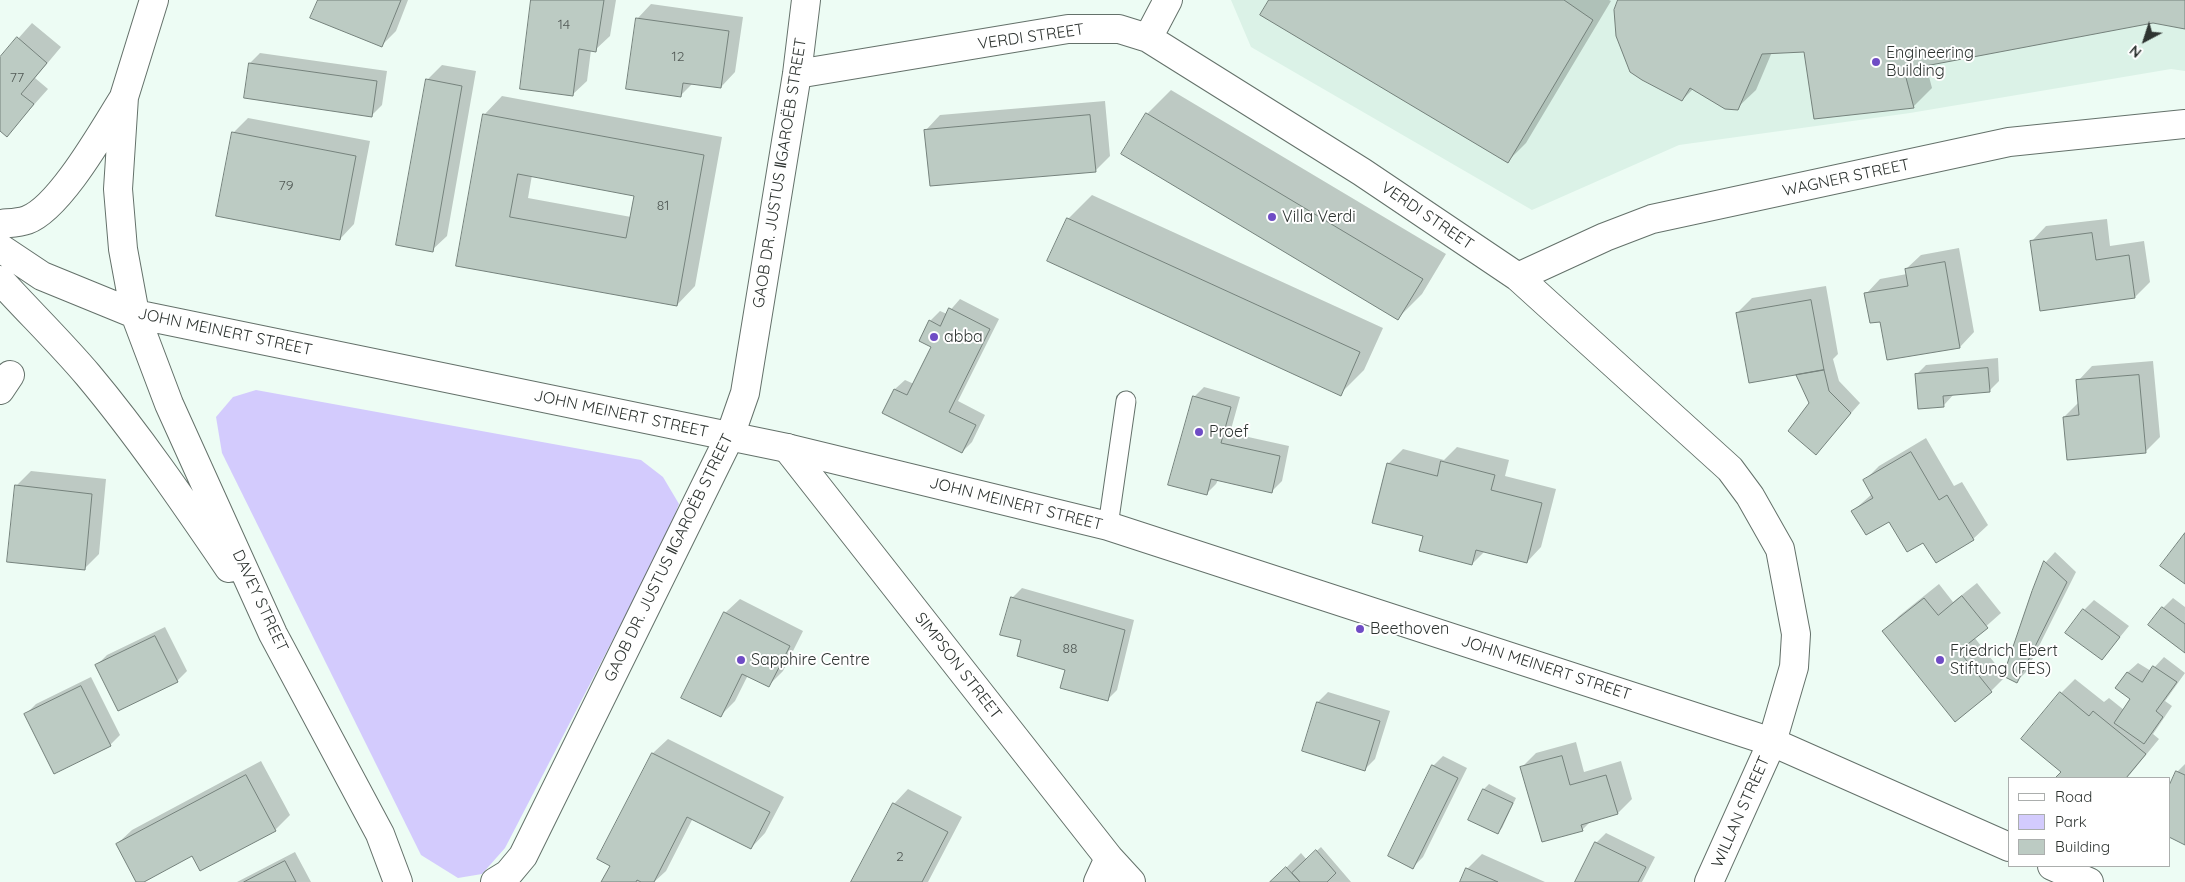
<!DOCTYPE html>
<meta charset="utf-8">
<style>
body{margin:0}
#map{position:relative;width:2185px;height:882px;overflow:hidden;background:#edfcf4;font-family:Quicksand,sans-serif}
canvas{display:block}
.legend{position:absolute;left:2008px;top:777px;width:162px;height:90px;box-sizing:border-box;background:#fff;border:1px solid #abaead;margin:0;padding:6px 9px;list-style:none;font-size:15px;color:#2e3431}
.legend li{display:flex;align-items:center;gap:10px;height:25px}
.legend b{width:25px;border:1px solid #abaead}
.north{position:absolute;left:2120px;top:15px;width:50px;height:50px;-webkit-text-stroke:4px #fff;paint-order:stroke;rotate:220deg;font-size:14px;font-weight:700;line-height:20px;text-align:center;color:#2e3431}
.north::after{content:'';display:block;margin:auto;width:18px;height:22px;background:#2e3431;clip-path:polygon(50% 0,100% 100%,50% 72%,0 100%)}
</style>
<div id="map">
<canvas width="2185" height="882"></canvas>
<ul class="legend">
<li><b style="height:6px;background:#fff"></b>Road</li>
<li><b style="height:14px;background:#d3cbfd"></b>Park</li>
<li><b style="height:14px;background:#bccbc3"></b>Building</li>
</ul>
<div class="north">N</div>
</div>
<script>
const ctx = document.querySelector('canvas').getContext('2d');
ctx.lineJoin = 'round';
function fillPath(path, color) { ctx.fillStyle = color; ctx.fill(path, 'evenodd'); }
function strokePath(path, color, width, dash) { ctx.strokeStyle = color; ctx.lineWidth = width; ctx.lineCap = dash ? 'butt' : 'round'; ctx.setLineDash(dash || []); ctx.stroke(path); }
function drawText(font, color, halo, rows, align = 'center') {
  ctx.font = font + ' Quicksand,sans-serif'; ctx.lineWidth = 4; ctx.setLineDash([]); ctx.textBaseline = 'middle'; ctx.strokeStyle = halo; ctx.fillStyle = color; for (const [text, x, y, turn = 0] of rows) {
    ctx.save(); ctx.translate(x, y); ctx.rotate((+turn || 0) * Math.PI / 180); ctx.textAlign = isNaN(turn) ? turn : align; if (halo) ctx.strokeText(text, 0, 0); ctx.fillText(text, 0, 0); ctx.restore();
  }
}
fillPath(new Path2D(`
 M1231,0H2185V71L2171,69L1910,113L1679,145L1532,210L1251,47Z`), '#dbf2e7');
fillPath(new Path2D(`
 M256,390L641,460L663,477L679,504L667,535L505,848L482,874L458,878L421,855L222,453L216,417L233,397Z`), '#d3cbfd');
fillPath(new Path2D(`
 M319,0H408L396,31L381,46Z
 M533,0H616L610,36L595,50H591L587,81L572,95Z
 M1270,0H1609L1611,1L1526,143L1508,161Z
 M1620,0H2185V28L2153,22L1926,65L1932,88L1913,107L1805,51L1772,52L1756,90L1737,108L1693,89L1682,100Z
 M651,4L743,17L735,72L721,87L693,83L681,95L637,19Z
 M32,23L61,47L35,78L48,89L7,135L0,129V59Z
 M260,53L387,71L382,105L372,115L246,97L250,63Z
 M442,65L476,71L447,236L432,250L427,80Z
 M1171,90L1446,254L1422,294L1398,318L1147,114Z
 M502,96L722,137L695,286L677,305L457,265L484,115ZM532,175L635,195L631,217L528,198Z
 M1105,101L1110,156L1095,171L926,130L940,115Z
 M248,118L370,141L354,224L340,239L233,133Z
 M1092,195L1383,328L1364,370L1340,394L1068,219Z
 M2107,219L2110,246L2144,241L2150,282L2135,297L2041,309L2032,241L2046,226Z
 M1959,248L1974,332L1960,347L1881,320L1866,294L1880,279L1907,274L1906,269L1921,255Z
 M1826,286L1838,354L1833,359L1839,381L1860,403L1816,453L1810,403L1798,375L1800,373L1737,313L1752,298Z
 M960,299L999,319L958,401L985,415L972,442L962,452L883,412L895,389L905,380L914,384L932,347L930,321L940,311L947,314Z
 M1998,358L1999,381L1989,391L1954,394L1944,405L1916,375L1926,365Z
 M2153,361L2160,437L2145,452L2064,417L2079,402L2078,381L2092,366Z
 M1204,387L1240,397L1230,433L1289,446L1282,481L1272,491L1218,480L1216,484L1206,494L1194,397Z
 M1926,438L1954,486L1962,482L1988,525L1973,539L1924,541L1889,520L1853,511L1872,494L1865,480L1879,466Z
 M1457,447L1509,460L1505,476L1556,489L1541,547L1527,562L1485,551L1472,564L1424,535L1388,464L1403,449L1444,460Z
 M31,471L106,479L99,554L84,569L16,486Z
 M2055,552L2076,572L2026,672L2016,682L2006,676L1991,691L1884,631L1899,616L1939,584L1953,602L1977,583L2001,613L1974,637L2005,676L2033,591L2046,562Z
 M1022,588L1134,620L1117,690L1107,700L1067,669L1023,640L1012,598Z
 M2173,598L2185,607V652L2163,608Z
 M740,599L803,631L783,671L768,686L748,675L735,701L720,716L725,613Z
 M2094,600L2129,626L2102,659L2084,610Z
 M165,627L187,671L177,681L97,665L107,655Z
 M2164,657L2185,673L2165,701L2172,706L2153,734L2159,739L2127,778H2057L2062,772L2061,693L2075,679L2104,702L2109,698L2124,710L2132,699L2117,688L2128,672L2138,663L2151,671Z
 M91,677L120,735L110,745L26,714L36,704Z
 M1328,692L1390,711L1375,759L1365,769L1318,702Z
 M668,739L784,797L765,833L751,848L693,818L666,871L654,882H604L612,865L599,858L653,753Z
 M1576,742L1584,772L1621,761L1632,799L1618,813L1591,821L1582,830L1522,767L1536,753Z
 M1443,756L1467,768L1423,857L1413,867L1433,766Z
 M261,761L290,815L275,830L200,869L193,854L138,882L117,844L132,830Z
 M2185,764V844L2169,836V789L2177,772Z
 M1489,784L1516,798L1502,828L1497,833L1470,820L1484,789Z
 M908,789L962,817L928,882H853L894,804Z
 M1606,833L1655,857L1642,882H1577L1596,843Z
 M1321,847L1351,882H1272L1301,853L1307,860Z
 M295,852L311,882H237Z
 M1482,854L1545,882H1461L1467,869Z`), '#0003');
const building = new Path2D(`
 M318,0H401L382,47L310,18Z
 M531,0H604L596,52L579,49L573,96L520,89Z
 M1269,0H1564L1593,20L1508,163L1260,15Z
 M1618,0H2185V29L2153,23L1904,70L1914,108L1814,119L1804,52L1762,54L1738,110L1725,109L1690,88L1682,101L1642,80L1630,72L1616,36L1614,10Z
 M636,18L729,31L721,88L683,83L681,97L626,89Z
 M17,37L47,63L21,94L34,104L7,137L0,131V57Z
 M249,63L377,81L372,117L244,98Z
 M426,79L462,86L433,252L396,245Z
 M1146,113L1423,279L1398,320L1121,154Z
 M483,114L704,155L677,306L456,266ZM518,174L634,196L626,238L510,217Z
 M1090,115L1096,172L930,186L924,130Z
 M232,132L356,156L340,240L216,216Z
 M1067,218L1360,352L1341,396L1047,261Z
 M2092,233L2096,260L2129,255L2135,298L2040,311L2030,241Z
 M1945,262L1960,348L1887,360L1880,322L1870,323L1864,293L1908,286L1905,269Z
 M1811,300L1824,370L1749,383L1736,313Z
 M949,308L990,329L949,412L976,425L962,453L882,413L894,389L907,395L931,347L919,341L929,320L940,326Z
 M1988,368L1990,392L1943,396L1944,407L1918,409L1915,374Z
 M1824,370L1829,391L1851,413L1816,455L1788,431L1809,403L1796,375Z
 M2139,375L2146,453L2067,460L2063,417L2079,415L2076,380Z
 M1193,396L1231,407L1221,443L1280,456L1272,493L1211,479L1207,495L1168,485Z
 M1911,452L1939,500L1947,495L1974,540L1936,563L1923,543L1907,552L1889,522L1866,535L1851,511L1873,498L1863,480Z
 M1441,461L1495,475L1491,490L1542,503L1527,563L1476,550L1472,565L1419,551L1423,536L1372,523L1387,463L1437,476Z
 M15,485L92,494L85,570L7,562Z
 M2185,533V584L2160,566Z
 M2044,561L2067,582L2017,683L2003,676L2032,591Z
 M1962,596L1988,628L1959,651L1992,692L1955,722L1882,631L1924,598L1938,615Z
 M1011,597L1125,630L1108,701L1060,688L1065,670L1017,656L1021,640L1000,635Z
 M2162,607L2185,624V653L2148,625Z
 M2083,609L2120,637L2102,660L2065,633Z
 M724,612L790,646L769,687L742,674L721,717L681,698Z
 M155,636L178,682L118,711L95,665Z
 M2153,666L2177,682L2156,711L2163,717L2144,744L2114,723L2130,699L2115,688L2127,672L2142,682Z
 M81,686L111,746L54,774L24,714Z
 M2060,692L2089,716L2093,711L2146,754L2126,778H2055L2061,772L2021,739Z
 M1317,702L1380,721L1365,771L1302,751Z
 M652,753L770,812L751,849L687,817L654,882H641L637,880L636,882H601L610,866L597,859Z
 M1562,756L1570,785L1606,775L1618,814L1581,825L1583,831L1542,842L1520,767Z
 M1432,765L1458,778L1413,869L1388,856Z
 M2176,771L2185,775V845L2169,837V786Z
 M246,775L276,831L200,871L192,856L144,882H136L116,844Z
 M1483,789L1513,803L1498,834L1468,820Z
 M893,803L948,832L922,882H851Z
 M1595,842L1646,867L1638,882H1575Z
 M1316,850L1336,873L1327,882H1300L1292,873Z
 M285,861L296,882H244Z
 M1286,867L1300,882H1270Z
 M1466,868L1498,882H1460Z`);
fillPath(building, '#bccbc3');
strokePath(building, '#75827c', 1);
const lane = new Path2D(`
 M1108,526L1126,401`);
const street = new Path2D(`
 M1148,38L1168,0
 M797,74L1068,29H1119L1148,38L1362,172L1518,277L1730,469L1750,496L1780,549L1796,634L1794,667L1772,742L1709,882
 M1518,277L1605,237L1652,219L2009,142L2185,124
 M0,390L10,375
 M787,448L1109,858L1131,882
 M495,882L508,874L523,856L730,436L745,393L797,74L806,0
 M1098,882L1109,858`);
const secondary = new Path2D(`
 M154,0L124,97L118,189L123,249L135,314L169,404L273,634L380,834L398,882
 M0,224C8,223 19,223 27,220C60,208 104,129 123,99
 M0,248L42,276L135,314L787,448L1108,526L1772,742L2009,847
 M0,280C29,312 60,342 88,375C139,436 184,502 229,568
 M2052,866L2089,882`);
strokePath(lane, '#64716a', 21);
strokePath(street, '#64716a', 30);
strokePath(secondary, '#64716a', 30);
strokePath(lane, '#fff', 19);
strokePath(street, '#fff', 28);
strokePath(secondary, '#fff', 28);
for (const [x, y, r, color] of [
 [1876,62,5,"#6f4cc5"],
 [1272,217,5,"#6f4cc5"],
 [934,337,5,"#6f4cc5"],
 [1199,432,5,"#6f4cc5"],
 [1360,629,5,"#6f4cc5"],
 [741,660,5,"#6f4cc5"],
 [1940,660,5,"#6f4cc5"]
]) { const dot = new Path2D(); dot.arc(x, y, r, 0, 2 * Math.PI); ctx.fillStyle = color; ctx.fill(dot); strokePath(dot, '#fff', 2); }
drawText('14px', '#525a56', null, [
 ["14",564,25],
 ["12",678,57],
 ["77",17,78],
 ["79",286,186],
 ["81",663,206],
 ["88",1070,649],
 ["2",900,857]
]);
drawText('16px', '#2e3431', '#fff', [
 ["VERDI STREET",1031,37,-8],
 ["GAOB DR. JUSTUS ǁGAROËB STREET",780,173,-81],
 ["WAGNER STREET",1846,178,-12],
 ["VERDI STREET",1427,216,34],
 ["JOHN MEINERT STREET",225,332,12],
 ["JOHN MEINERT STREET",621,414,12],
 ["JOHN MEINERT STREET",1016,504,14],
 ["GAOB DR. JUSTUS ǁGAROËB STREET",669,558,-64],
 ["DAVEY STREET",260,601,65],
 ["SIMPSON STREET",958,666,52],
 ["JOHN MEINERT STREET",1546,668,18],
 ["WILLAN STREET",1741,812,-66]
]);
drawText('16px', '#2e3431', '#fff', [
 ["Engineering",1886,53],
 ["Building",1886,71],
 ["Villa Verdi",1282,217],
 ["abba",944,337],
 ["Proef",1209,432],
 ["Beethoven",1370,629],
 ["Friedrich Ebert",1950,651],
 ["Stiftung (FES)",1950,669],
 ["Sapphire Centre",751,660]
], 'left');
</script>
